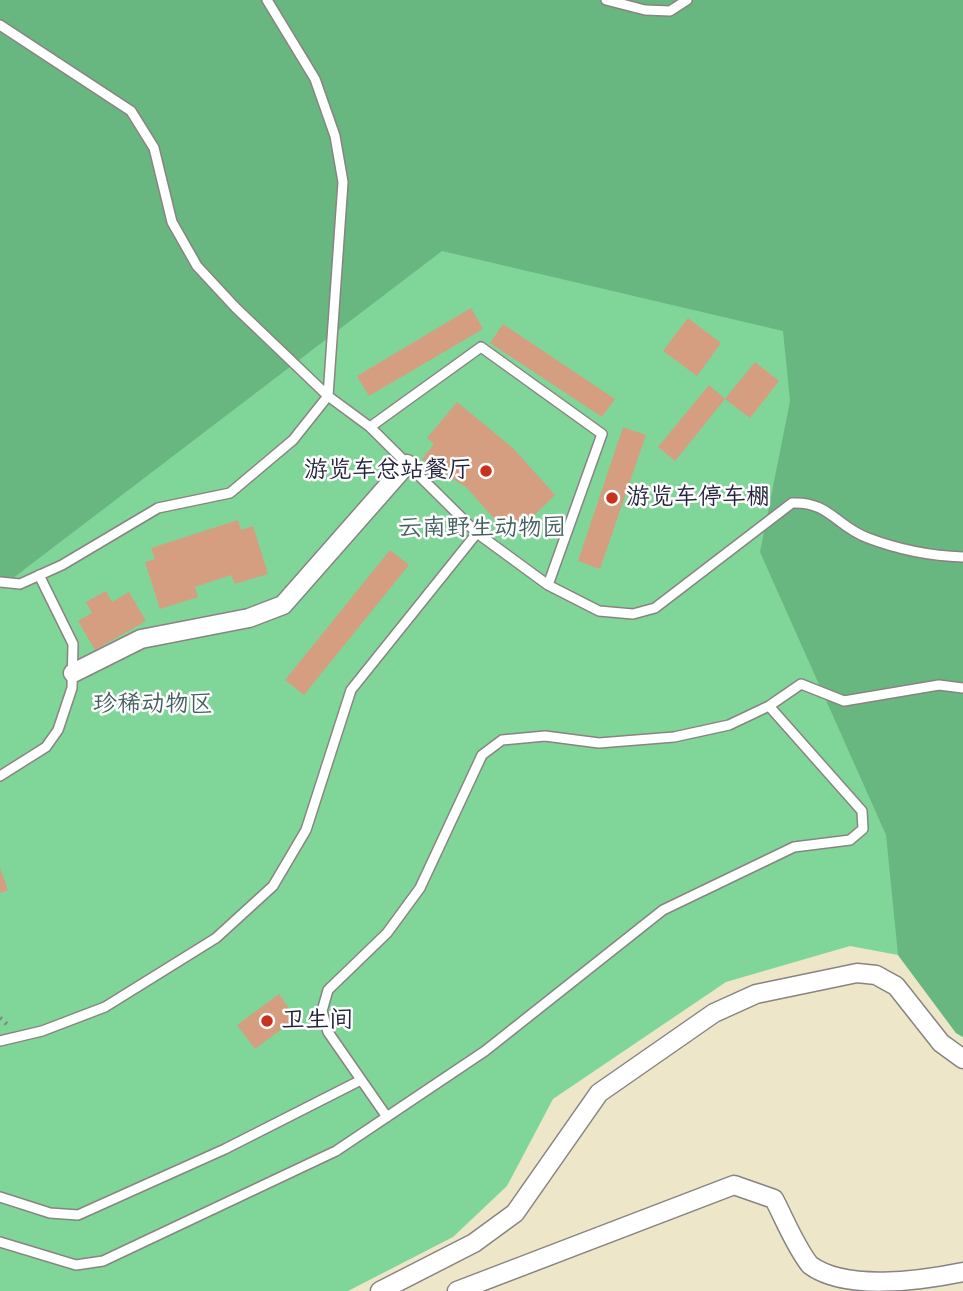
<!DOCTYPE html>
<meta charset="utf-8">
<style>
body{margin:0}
canvas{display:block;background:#ede6c8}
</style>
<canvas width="963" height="1291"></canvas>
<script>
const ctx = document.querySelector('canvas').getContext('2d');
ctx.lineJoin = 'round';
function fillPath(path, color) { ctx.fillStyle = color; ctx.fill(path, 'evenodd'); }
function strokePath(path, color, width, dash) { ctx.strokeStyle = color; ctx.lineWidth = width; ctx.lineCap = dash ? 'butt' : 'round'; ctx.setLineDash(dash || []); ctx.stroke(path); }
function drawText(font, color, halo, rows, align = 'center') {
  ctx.font = font + ' "Patrick Hand","LXGW WenKai TC",sans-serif'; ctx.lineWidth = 5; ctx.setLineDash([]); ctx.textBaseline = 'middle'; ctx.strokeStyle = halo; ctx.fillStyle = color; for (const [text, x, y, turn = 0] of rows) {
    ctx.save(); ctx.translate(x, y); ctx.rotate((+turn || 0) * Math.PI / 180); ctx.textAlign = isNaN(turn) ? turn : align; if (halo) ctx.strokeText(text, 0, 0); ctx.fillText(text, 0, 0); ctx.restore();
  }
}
fillPath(new Path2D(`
 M0,0H963V1037L956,1033L898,955L850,946L726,982L553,1099L507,1186L453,1237L348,1291H0Z`), '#80d699');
fillPath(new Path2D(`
 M0,0H963V1037L956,1033L898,955L886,835L760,552L790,401L783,331L442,251L0,588Z`), '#68b781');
fillPath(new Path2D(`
 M471,308L483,329L369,396L357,376Z
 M688,318L721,343L697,376L663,351Z
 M503,324L615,399L602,417L490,343Z
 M755,362L779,381L750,418L725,399L675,461L658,447L709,385L725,399Z
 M457,402L513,448L555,495L511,538L467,488L422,459L434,444L427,438Z
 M623,427L646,435L600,569L578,561Z
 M238,520L241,530L253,526L268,574L235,584L231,575L195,587L198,597L160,609L145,562L155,559L151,548Z
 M390,550L409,565L304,695L285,680Z
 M106,591L112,602L129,592L146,621L95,650L78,621L92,613L86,602Z
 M0,868L8,890L0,893Z
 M279,994L296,1018L255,1049L237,1025Z`), '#d59e80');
const lane = new Path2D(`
 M606,0L645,10L670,11L687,0
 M0,25L131,111L154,148L172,222L197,266L235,307L328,396L370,427L477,533L548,585L599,611L633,614L655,608L792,503C829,501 837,527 868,538C897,549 932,556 963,557
 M370,427L481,347L602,434L548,585
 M0,582L20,584L62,565L158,508L230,493L293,440L328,396L343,182L335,136L315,79L267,0
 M0,776L46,747L58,730L72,688L73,644L39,575
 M0,1041L42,1031L105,1007L216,938L273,886L306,830L351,690L477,533
 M387,1117L328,1032L322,1011L328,990L387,933L420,888L482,755L502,740L545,736L599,743L674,737L729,725L769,706L801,684L844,701L939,685L963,688
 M0,1197L50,1213L78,1215L225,1149L361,1080
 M0,1242L76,1265L103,1261L336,1151L485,1051L663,910L794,847L850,840L863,829L862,811L769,706`);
const street = new Path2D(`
 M73,673L141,639L249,618L283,605L407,464
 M380,1291L474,1243L515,1213L599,1093L714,1013L756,994L857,973L876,975L896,986L941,1043L963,1059
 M457,1291L734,1185L774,1199C785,1220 795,1246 810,1265C845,1291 919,1281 963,1272`);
strokePath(lane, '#888482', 12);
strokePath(street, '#888482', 21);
strokePath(new Path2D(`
 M0,1018L9,1026`), '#888482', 4.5, [2, 5]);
strokePath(lane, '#fff', 9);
strokePath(street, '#fff', 18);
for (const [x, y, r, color] of [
 [486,471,7,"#c8321e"],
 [612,498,7,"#c8321e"],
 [267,1021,7,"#c8321e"]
]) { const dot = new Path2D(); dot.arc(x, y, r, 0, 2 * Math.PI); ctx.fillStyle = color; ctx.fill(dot); strokePath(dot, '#fff', 2.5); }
drawText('24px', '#22223b', '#fff', [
 ["游览车总站餐厅",472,471,"right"],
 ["游览车停车棚",626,498],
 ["卫生间",281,1021]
], 'left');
drawText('24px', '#43615c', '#fff', [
 ["云南野生动物园",482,529],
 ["珍稀动物区",153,705]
]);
</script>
